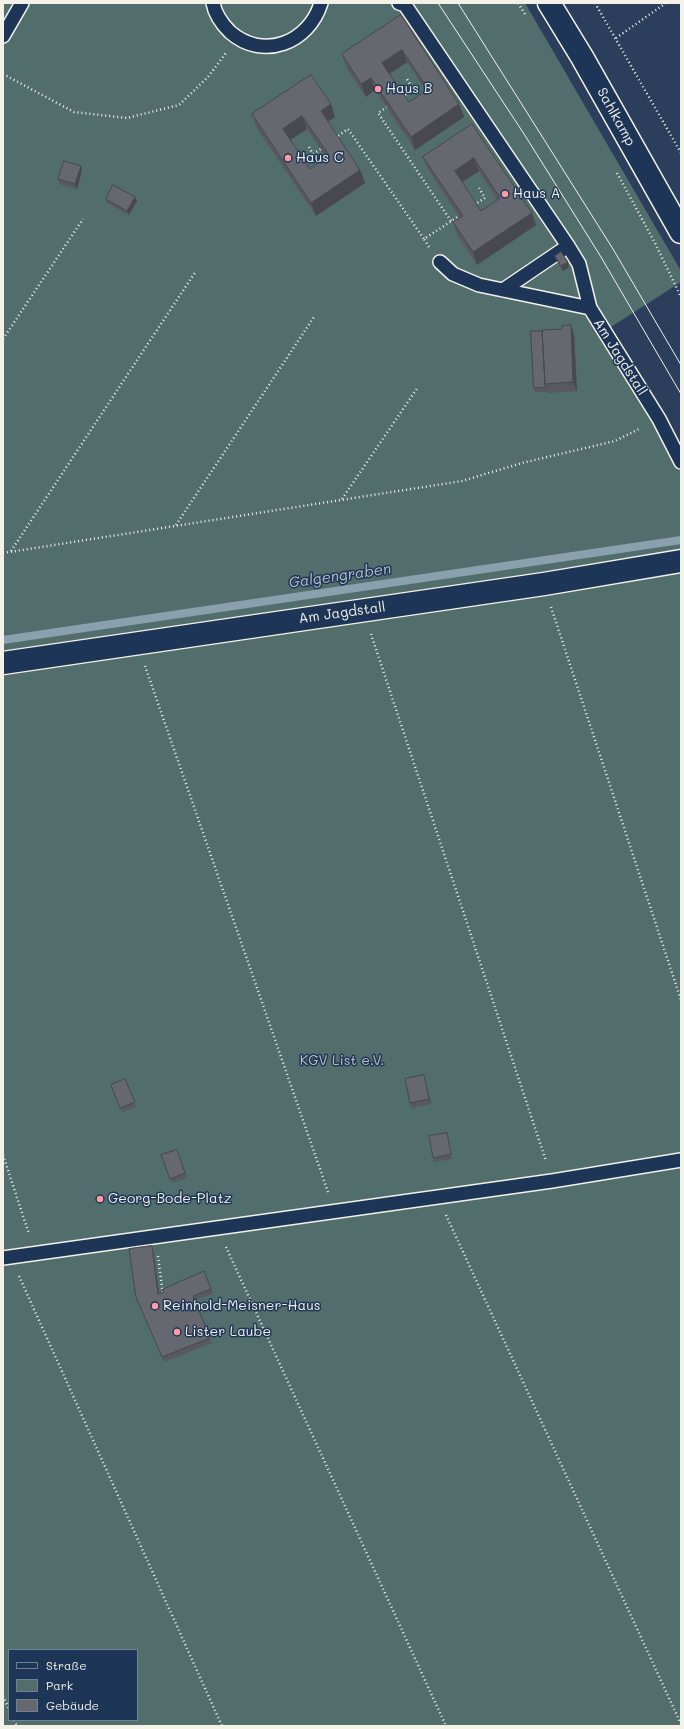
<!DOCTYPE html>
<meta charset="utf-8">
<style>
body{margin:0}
#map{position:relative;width:684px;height:1729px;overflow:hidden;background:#2b3f5c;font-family:Mali,sans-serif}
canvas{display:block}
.frame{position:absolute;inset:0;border:4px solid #f4f1e8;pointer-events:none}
.legend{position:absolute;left:8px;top:1649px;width:130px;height:72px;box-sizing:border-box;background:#1d3557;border:1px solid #738091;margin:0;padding:5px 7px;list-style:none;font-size:12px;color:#f4f1e8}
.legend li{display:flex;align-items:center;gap:8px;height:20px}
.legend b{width:20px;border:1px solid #738091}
</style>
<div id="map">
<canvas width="684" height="1729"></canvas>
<div class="frame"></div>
<ul class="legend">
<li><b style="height:5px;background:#1d3557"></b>Straße</li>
<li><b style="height:11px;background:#516e6c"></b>Park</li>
<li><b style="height:11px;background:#65686f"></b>Gebäude</li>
</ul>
</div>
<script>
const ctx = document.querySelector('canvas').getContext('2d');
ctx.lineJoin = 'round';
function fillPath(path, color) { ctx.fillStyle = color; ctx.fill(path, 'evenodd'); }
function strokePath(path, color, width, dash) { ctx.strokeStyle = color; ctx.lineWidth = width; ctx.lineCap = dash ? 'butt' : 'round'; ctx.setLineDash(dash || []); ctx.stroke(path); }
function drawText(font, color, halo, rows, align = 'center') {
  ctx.font = font + ' Mali,sans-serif'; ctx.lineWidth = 3; ctx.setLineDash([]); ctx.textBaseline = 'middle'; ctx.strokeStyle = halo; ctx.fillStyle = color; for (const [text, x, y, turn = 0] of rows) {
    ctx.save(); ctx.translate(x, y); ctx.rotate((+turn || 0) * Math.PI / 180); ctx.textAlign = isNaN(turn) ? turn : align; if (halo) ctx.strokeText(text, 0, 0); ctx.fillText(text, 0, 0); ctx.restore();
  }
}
fillPath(new Path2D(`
 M3,3H525L681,271V282L600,334L657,421L681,473V1726H3ZM9,1650H137V1720H9Z`), '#516e6c');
strokePath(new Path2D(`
 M3,640L681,540`), '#89a1af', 8);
const lane = new Path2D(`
 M213,3C215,14 222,24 230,32C263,61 309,43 321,3
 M399,3L405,5L568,246
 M3,36L22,3
 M440,262L453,274L479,285L590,308L659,419L681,462
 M503,290L568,246L579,264L590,308
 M3,1258L552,1181L681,1160`);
const street = new Path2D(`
 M3,663L544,584L681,561`);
const secondary = new Path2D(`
 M549,3L582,57L681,232`);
strokePath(lane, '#f4f1e8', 16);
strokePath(street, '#f4f1e8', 25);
strokePath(secondary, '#f4f1e8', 25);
strokePath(new Path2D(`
 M518,3L525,14
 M595,3L681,153
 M616,38L666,3
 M3,74L74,112L127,118L179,105L208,77L226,53
 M402,97L413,89L407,79
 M387,107L378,113L451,221
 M335,138L348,129L424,239
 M309,147L313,154L321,149
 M617,173L655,243L681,297
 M474,205L485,198L479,188
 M429,247L424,239L459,216
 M3,339L83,219
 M342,499L418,387
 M176,525L314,317
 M11,551L196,271
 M3,553L462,481L522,463L615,441L641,428
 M551,607L681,1000
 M371,634L546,1161
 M145,666L328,1192
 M3,1155L29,1234
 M446,1215L681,1724
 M226,1247L446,1726
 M158,1256L163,1295
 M19,1276L222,1726
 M3,1696L9,1709
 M14,1720L17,1726`), '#f4f1e8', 2.5, [1, 3]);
strokePath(lane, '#1d3557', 13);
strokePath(street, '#1d3557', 22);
strokePath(secondary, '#1d3557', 22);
strokePath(new Path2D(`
 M438,3L526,137L601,257L681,394
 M458,3L613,249L681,365`), '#f4f1e8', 1);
fillPath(new Path2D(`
 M401,15L459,104L464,117L415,150L375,90L366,97L346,67L342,54ZM407,62L426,91L409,102L390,74Z
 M331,104L335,117L328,122L360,170L365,183L316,216L256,127L252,114ZM307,129L326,157L310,169L291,140Z
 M472,124L532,213L536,225L477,265L457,235L453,222L460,218L428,169L423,157ZM479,171L497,200L481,211L462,182Z
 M81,166L82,170L77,189L59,184L58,179Z
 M135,197L137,201L129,215L107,203L106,199Z
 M555,256L569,267L563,271L557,261Z
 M574,334L577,391L548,393L547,392H535L534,388Z
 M125,1079L136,1107L122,1112L112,1090Z
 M425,1080L431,1104L412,1108L410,1103Z
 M447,1133L448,1138L452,1159L434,1162L433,1158Z
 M177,1150L187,1178L172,1183L161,1155Z
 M152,1246L153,1251L159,1294L164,1292L204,1271L213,1293L195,1300L212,1343L164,1362L136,1297Z`), '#57595f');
fillPath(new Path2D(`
 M402,50L407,62L387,75L382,63Z
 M371,78L375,90L366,97L361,84Z
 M331,104L335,117L325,123L321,111Z
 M459,104L464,117L415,150L411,137Z
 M302,116L307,129L288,141L283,129Z
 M474,158L479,171L459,184L455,171Z
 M81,166L82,170L77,189L75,184Z
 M360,170L365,183L316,216L311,203Z
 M135,197L137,201L129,215L127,211Z
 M532,213L536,225L477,265L473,252Z
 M568,262L569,267L563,271L561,266Z
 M571,325L574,334L577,391L573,382Z
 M424,1075L425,1080L431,1104L429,1099Z
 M152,1246L153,1251L160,1299L158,1294Z`), '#47494e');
const building = new Path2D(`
 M401,15L459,104L411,137L371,78L361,84L342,54ZM402,50L428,89L409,102L382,63Z
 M311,75L331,104L321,111L360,170L311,203L252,114ZM302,116L329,155L310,169L283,129Z
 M472,124L532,213L473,252L453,222L463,216L423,157ZM474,158L500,198L481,211L455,171Z
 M64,161L81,166L75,184L58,179Z
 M113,185L135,197L127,211L106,199Z
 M561,252L568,262L561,266L555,256Z
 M571,325L573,382L545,384L542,330L562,329V326Z
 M531,331H542L545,384L546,387L534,388Z
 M424,1075L429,1099L410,1103L405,1079Z
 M125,1079L135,1102L120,1108L111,1085Z
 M447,1133L451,1154L433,1158L429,1136Z
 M177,1150L185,1173L170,1179L161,1155Z
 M152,1246L158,1294L164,1292L163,1289L204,1271L211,1289L193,1296L210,1338L162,1357L136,1297L129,1249Z`);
fillPath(building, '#65686f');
strokePath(building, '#47494e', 1);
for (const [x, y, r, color] of [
 [378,89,4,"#ff9aa2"],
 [288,158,4,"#ff9aa2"],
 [505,194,4,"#ff9aa2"],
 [100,1199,4,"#ff9aa2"],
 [155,1306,4,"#ff9aa2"],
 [177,1332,4,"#ff9aa2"]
]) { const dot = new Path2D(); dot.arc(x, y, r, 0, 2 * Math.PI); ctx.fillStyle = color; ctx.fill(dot); strokePath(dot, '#1d3557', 1.5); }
drawText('14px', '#f4f1e8', '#1d3557', [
 ["Haus B",386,89],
 ["Haus C",296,158],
 ["Haus A",513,194],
 ["Georg-Bode-Platz",108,1199],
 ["Reinhold-Meisner-Haus",163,1306],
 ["Lister Laube",185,1332]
], 'left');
drawText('14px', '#f4f1e8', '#1d3557', [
 ["Sahlkamp",616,117,61],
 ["Am Jagdstall",620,357,58],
 ["Am Jagdstall",342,613,-8]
]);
drawText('14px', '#bbc3bd', '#1d3557', [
 ["KGV List e.V.",342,1061]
]);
drawText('italic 15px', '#b5c2c7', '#1d3557', [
 ["Galgengraben",340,576,-8]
]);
</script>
